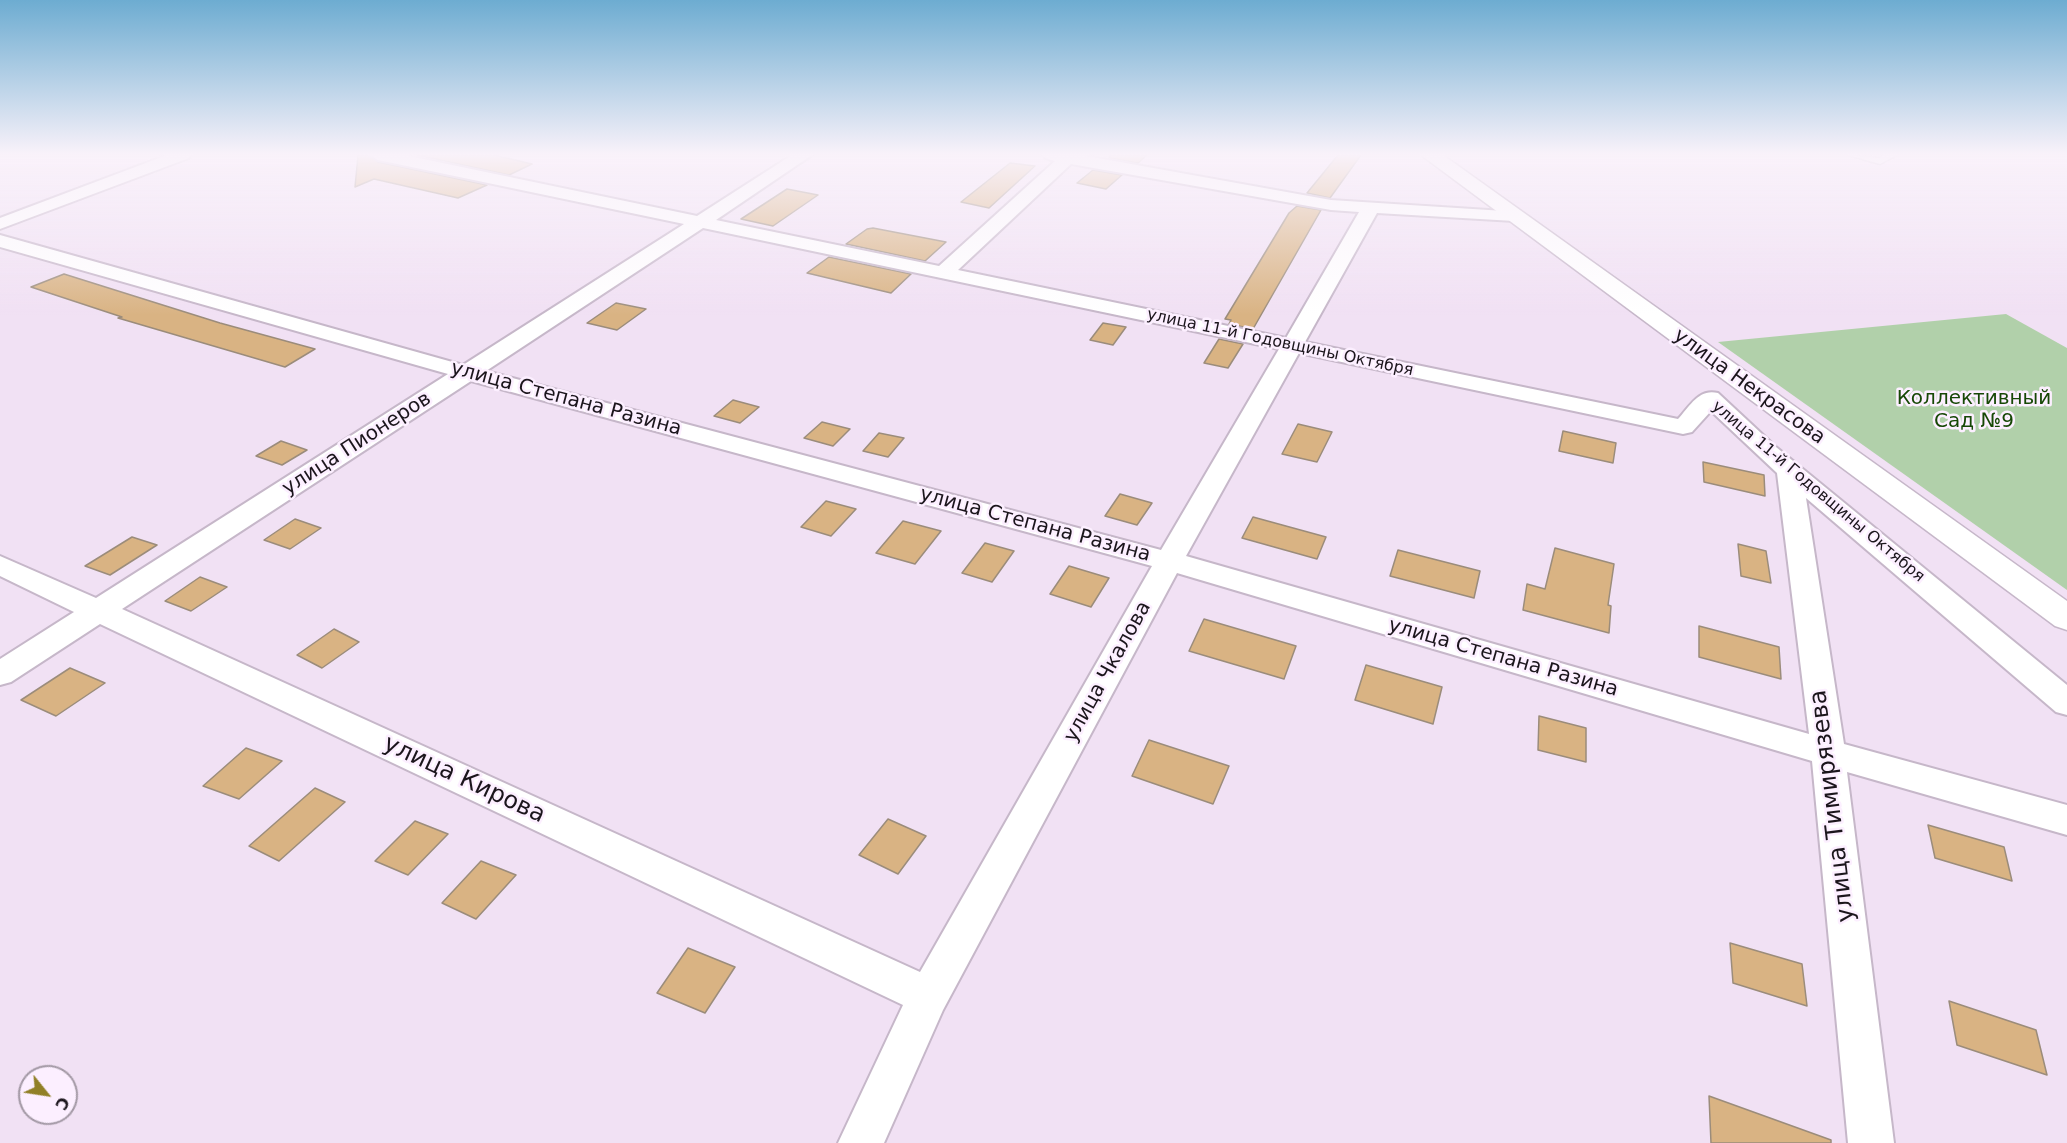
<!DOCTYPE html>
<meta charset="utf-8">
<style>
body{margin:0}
#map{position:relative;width:2067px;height:1143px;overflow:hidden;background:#f1e1f4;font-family:"DejaVu Sans",sans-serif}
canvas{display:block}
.north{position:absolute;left:18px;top:1065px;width:60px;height:60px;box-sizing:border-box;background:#fcefff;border:2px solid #a298a4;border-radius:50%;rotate:120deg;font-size:16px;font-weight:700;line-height:24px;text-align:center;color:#1b151c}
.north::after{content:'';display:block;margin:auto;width:21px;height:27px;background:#918027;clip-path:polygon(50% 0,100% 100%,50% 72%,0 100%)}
</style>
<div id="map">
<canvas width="2067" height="1143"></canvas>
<div class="north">С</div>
</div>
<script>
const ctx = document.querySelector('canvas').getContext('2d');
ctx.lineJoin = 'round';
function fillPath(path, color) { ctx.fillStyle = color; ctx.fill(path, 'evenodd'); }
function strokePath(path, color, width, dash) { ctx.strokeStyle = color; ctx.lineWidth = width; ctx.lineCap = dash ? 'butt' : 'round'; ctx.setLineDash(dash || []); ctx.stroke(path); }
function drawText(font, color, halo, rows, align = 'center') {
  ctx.font = font + ' "DejaVu Sans",sans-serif'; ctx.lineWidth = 5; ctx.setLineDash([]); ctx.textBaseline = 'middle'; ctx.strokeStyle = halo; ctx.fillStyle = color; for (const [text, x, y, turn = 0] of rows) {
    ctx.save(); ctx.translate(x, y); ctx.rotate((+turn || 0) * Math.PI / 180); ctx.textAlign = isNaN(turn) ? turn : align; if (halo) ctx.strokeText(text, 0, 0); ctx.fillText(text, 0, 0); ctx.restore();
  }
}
fillPath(new Path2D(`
 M2006,314L2067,348V590L1718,342Z`), '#b1d0aa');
const building = new Path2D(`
 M358,155H368L378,162L487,185L458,198L374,179L355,187Z
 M417,155H494L532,164L509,175Z
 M1111,155H1147L1138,163L1109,158Z
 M1338,155H1361L1330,198L1307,193Z
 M1010,163L1035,166L989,208L961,202Z
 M1093,170L1122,175L1106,189L1077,183Z
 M787,189L818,195L773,226L741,219Z
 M1297,206L1321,210L1253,329L1229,324L1231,320L1225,319L1289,213Z
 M873,228L946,242L925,261L846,244L867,229Z
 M829,257L911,274L891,293L807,273Z
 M64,274L220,323L315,349L285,367L118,318L122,317L31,287Z
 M616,303L646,309L617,330L587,323Z
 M1103,323L1126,327L1113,345L1090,340Z
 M1219,339L1243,344L1228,368L1204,363Z
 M733,400L759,407L740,423L714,416Z
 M822,422L850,429L833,446L804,438Z
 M1298,424L1332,432L1317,462L1282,454Z
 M1563,431L1616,443L1613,463L1559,451Z
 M879,433L904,438L888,457L863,451Z
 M281,441L307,450L282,465L256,456Z
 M1703,462L1764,475L1765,496L1704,482Z
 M1120,494L1152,503L1137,525L1105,516Z
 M826,501L856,509L831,536L801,527Z
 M1253,517L1326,537L1317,559L1242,538Z
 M295,519L321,528L290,549L264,540Z
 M903,521L941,531L915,564L876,553Z
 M132,537L157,545L110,575L85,566Z
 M985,543L1014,551L992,582L962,573Z
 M1738,544L1766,551L1771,583L1741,576Z
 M1555,548L1614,564L1608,605L1611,606L1609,633L1523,610L1527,584L1545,589Z
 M1398,550L1480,571L1474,598L1390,576Z
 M1069,566L1109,578L1091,607L1050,594Z
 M200,577L227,587L191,611L165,601Z
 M1204,619L1296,646L1284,679L1189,651Z
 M1699,626L1779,647L1781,679L1699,657Z
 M334,629L359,642L322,668L297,655Z
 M1366,665L1442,687L1433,724L1355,700Z
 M70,668L105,683L56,716L21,700Z
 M1539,716L1586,728V762L1538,750Z
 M1149,740L1229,766L1213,804L1132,776Z
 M246,748L282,761L239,799L203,786Z
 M315,788L345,802L279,861L249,846Z
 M888,819L926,836L898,874L859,855Z
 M415,821L448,834L408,875L375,861Z
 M1928,825L2004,847L2012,881L1935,858Z
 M481,861L516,875L476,919L442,903Z
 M1730,943L1802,964L1807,1006L1733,983Z
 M688,948L735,967L705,1013L657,993Z
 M1949,1001L2036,1030L2047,1075L1957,1045Z
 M1709,1096L1831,1140V1143H1711Z`);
fillPath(building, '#d9b383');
strokePath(building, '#9b8c7b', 1.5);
const lane = new Path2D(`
 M1848,155L1879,158L1885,155H1897L1880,164Z`);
const street = new Path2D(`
 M167,155H191L189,158L0,229V218Z
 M370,155H404L697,216L792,155H812L716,220L939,266L1055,161L1045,158L1043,155H1081L1331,200L1520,212L1523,216L1520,220L1514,221L1377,213L1305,342L1678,419C1690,406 1699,388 1718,393L1776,447L2067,685V715L2056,712L1806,498L1844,744L2067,805V835L1847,772L1894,1143H1848L1812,761L1177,573L943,1010L884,1143H838L903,1005L100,624L11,682L0,685V659L74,612L0,576V556L96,598L448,374L0,247V235L463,365L684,224L378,160ZM1071,164L1331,210L1359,212L1286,338L958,270ZM703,228L1279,349L1161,550L486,371ZM1299,353L1683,434L1692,432L1711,411L1777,473L1809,734L1186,556ZM471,381L1152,566L920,972L122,609Z`);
const secondary = new Path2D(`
 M1421,155H1443L2067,601V630L2055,626Z`);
strokePath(lane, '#c6b7c9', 3);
strokePath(street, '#c6b7c9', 4);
strokePath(secondary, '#c6b7c9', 3);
fillPath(lane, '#fff');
fillPath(street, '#fff');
fillPath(secondary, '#fff');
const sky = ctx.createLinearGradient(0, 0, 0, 315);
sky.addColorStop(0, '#6dacd1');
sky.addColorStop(0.49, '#f9f2fa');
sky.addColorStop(1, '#f9f2fa00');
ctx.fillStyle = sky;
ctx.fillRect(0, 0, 2067, 315);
drawText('16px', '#1b151c', '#fcefff', [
 ["улица 11-й Годовщины Октября",1280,343,12],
 ["улица 11-й Годовщины Октября",1818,492,40]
]);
drawText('20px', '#1b151c', '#fcefff', [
 ["улица Некрасова",1749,387,36],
 ["улица Степана Разина",566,399,15],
 ["улица Пионеров",357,444,-33],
 ["улица Степана Разина",1035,525,15],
 ["улица Степана Разина",1503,658,16],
 ["улица Чкалова",1108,672,-61]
]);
drawText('20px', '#164805', '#fcefff', [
 ["Коллективный",1974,399],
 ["Сад №9",1974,422]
]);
drawText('24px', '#1b151c', '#fcefff', [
 ["улица Кирова",464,780,25],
 ["улица Тимирязева",1833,806,-97]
]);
</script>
